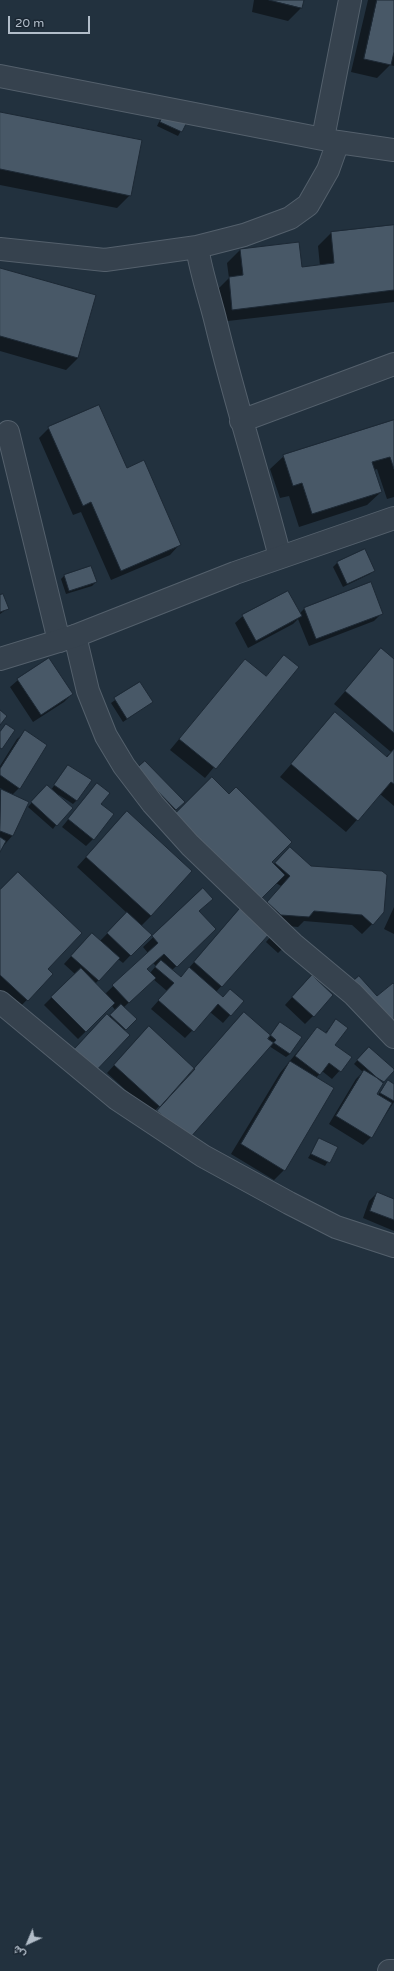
<!DOCTYPE html>
<meta charset="utf-8">
<style>
body{margin:0}
#map{position:relative;width:394px;height:1971px;overflow:hidden;background:#22313e;font-family:"Varela Round",Vazirmatn,sans-serif}
canvas{display:block}
.north{position:absolute;left:8px;top:1923px;width:40px;height:40px;-webkit-text-stroke:3px #1b2733;paint-order:stroke;rotate:224deg;font-size:11px;font-weight:700;line-height:16px;text-align:center;color:#b2bdc9}
.north::after{content:'';display:block;margin:auto;width:14px;height:18px;background:#b2bdc9;clip-path:polygon(50% 0,100% 100%,50% 72%,0 100%)}
.scale{position:absolute;left:8px;top:16px;width:82px;height:18px;box-sizing:border-box;border:2px solid #b2bdc9;border-top:0;padding-left:5px;font-size:12px;line-height:14px;white-space:nowrap;color:#b2bdc9;-webkit-text-stroke:3px #1b2733;paint-order:stroke}
</style>
<div id="map">
<canvas width="394" height="1971"></canvas>
<div class="north">ش</div>
<div class="scale">20 m</div>
</div>
<script>
const ctx = document.querySelector('canvas').getContext('2d');
ctx.lineJoin = 'round';
function fillPath(path, color) { ctx.fillStyle = color; ctx.fill(path, 'evenodd'); }
function strokePath(path, color, width, dash) { ctx.strokeStyle = color; ctx.lineWidth = width; ctx.lineCap = dash ? 'butt' : 'round'; ctx.setLineDash(dash || []); ctx.stroke(path); }
fillPath(new Path2D(`
 M254,0H303L301,8L288,21L252,12Z
 M368,0H394V66L390,65L377,78L351,72Z
 M0,113L130,195L117,208L0,185Z
 M163,114L187,120L178,136L157,126Z
 M394,226V302L219,322L216,291L229,278L227,263L240,250L301,268L320,266L318,246L331,233Z
 M0,269L95,296L78,358L66,370L0,351Z
 M394,421V497L387,499L377,469L374,470L381,492L367,505L299,527L289,496L280,498L270,469L284,456Z
 M49,428L127,469L180,544L170,555L111,580L81,512L73,515L39,438Z
 M364,550L374,570L370,574L343,587L333,567L337,563Z
 M65,575L96,582L92,586L66,594L61,579Z
 M0,596L7,609L0,614Z
 M304,609L382,613L374,621L309,646L298,619L293,624L248,648L235,623L243,616L299,614Z
 M381,650L394,660V806L380,794L346,832L280,777L335,714L386,757L391,752L334,704Z
 M284,656L297,667L205,778L170,750L245,660L265,677Z
 M18,680L72,694L64,702L33,722L10,687Z
 M140,683L152,702L123,722L111,703Z
 M25,732L19,788L12,795L27,802L12,836L0,850V791L2,789L0,788V766L17,739Z
 M68,766L77,800L73,804L59,795L56,825L53,829L28,807L43,790H51Z
 M133,773L183,802L171,813Z
 M212,779L273,865L290,848L372,924L362,934L352,925L304,921L298,927L276,925L216,992L230,1015L223,1023L210,1012L185,1038L151,1009L167,991L153,979L123,1008L135,1019L124,1031L109,1017L116,1011L112,1006L78,1039L44,1005L75,974L64,964L84,942L100,941L127,913L77,867L117,823L151,916L141,926L150,935L123,963L118,959L95,984L105,994L148,953L143,947L203,890L198,911L205,940L172,970L180,978L241,909L161,829ZM276,883L281,886L258,913L247,912ZM153,963L156,966L150,973L146,970Z
 M97,784L100,804L93,839L86,846L62,827Z
 M0,891L47,969L52,974L17,1010L0,994Z
 M394,907V934L384,929Z
 M279,927L292,939L278,953L266,942Z
 M304,984L313,1016L305,1024L285,1005Z
 M336,1020L334,1045L351,1058L332,1079L322,1071L316,1078L284,1170L274,1180L231,1154L280,1073L317,1028L325,1033Z
 M280,1024L290,1054L286,1057L269,1046L188,1139L148,1122L163,1105L161,1104L152,1114L107,1073L142,1035L194,1069L270,1036Z
 M365,1052L382,1083L376,1094L378,1095L388,1081L394,1085V1102L371,1137L363,1145L329,1124L356,1079L363,1072L354,1064Z
 M320,1139L336,1148L325,1166L308,1158Z
 M377,1193L394,1200V1231L363,1218L369,1201Z`), '#0007');
const building = new Path2D(`
 M269,0H304L302,8Z
 M377,0H394V52L391,65L364,59Z
 M167,109L188,120L182,132L160,122Z
 M0,112L142,140L131,196L0,169Z
 M394,225V290L232,310L229,277L243,275L240,249L299,242L302,267L334,263L331,232Z
 M0,268L96,295L78,358L0,336Z
 M99,405L127,468L144,460L181,545L121,571L91,502L83,506L48,427Z
 M394,420V469L390,457L372,462L382,492L312,514L302,483L293,486L283,455Z
 M365,549L375,571L347,584L337,562Z
 M91,566L97,582L69,591L64,575Z
 M371,582L383,614L316,639L304,608Z
 M288,591L302,616L256,641L242,615Z
 M3,594L9,609L0,612V595Z
 M381,648L394,659V733L345,691Z
 M284,655L299,667L216,769L179,739L245,659L266,676Z
 M49,658L73,694L41,715L17,679Z
 M140,682L153,702L127,719L114,698Z
 M0,710L7,716L0,725Z
 M335,712L387,757L394,749V784L391,782L358,821L291,764Z
 M6,724L15,730L2,749L0,748V732Z
 M25,730L47,745L20,789L0,775V769Z
 M145,761L185,802L176,810L136,769Z
 M68,765L92,780L77,801L54,785Z
 M212,777L229,794L236,787L292,842L272,862L285,875L256,904L170,819Z
 M97,783L110,793L101,804L114,814L94,840L68,819Z
 M47,785L73,808L57,826L31,802Z
 M1,789L29,802L13,836L0,831Z
 M127,811L192,871L151,916L86,857Z
 M0,837L6,841L0,852Z
 M290,847L311,866L382,871L387,875L384,912L373,925L362,915L314,911L309,917L281,915L267,902L290,876L275,863Z
 M18,872L82,933L48,969L53,974L28,1001L0,975V890Z
 M203,888L213,899L199,911L216,929L177,967L164,954L147,969L156,978L129,1003L112,985L158,943L152,936Z
 M242,906L278,924L222,987L194,962Z
 M127,912L152,935L131,956L107,933Z
 M92,933L120,958L99,981L71,956Z
 M161,960L181,977L189,967L223,997L230,989L244,1001L231,1016L218,1004L194,1032L158,1000L174,983L155,967Z
 M81,968L115,1003L86,1032L51,997Z
 M312,975L333,995L314,1017L292,997Z
 M359,976L377,996L393,983L394,984V1033L350,984Z
 M121,1004L137,1019L126,1030L110,1015Z
 M244,1012L276,1040L189,1139L157,1111Z
 M107,1014L130,1035L91,1076L69,1055Z
 M336,1019L348,1028L335,1045L352,1057L341,1072L329,1063L320,1075L295,1056L317,1027L326,1033Z
 M280,1022L302,1037L290,1054L268,1039Z
 M149,1026L195,1069L160,1107L114,1065Z
 M369,1047L394,1069V1071L383,1083L357,1060Z
 M290,1061L334,1088L285,1171L241,1144Z
 M364,1070L384,1082L377,1094L392,1103L372,1138L336,1116Z
 M388,1080L394,1084V1101L380,1093Z
 M319,1138L338,1147L330,1163L311,1154Z
 M377,1192L394,1199V1220L370,1211Z`);
fillPath(building, '#485867');
strokePath(building, '#1d2935', 1);
const minor = new Path2D(`
 M0,76L338,142L394,150
 M323,138L350,0
 M197,247C201,273 210,298 216,323C235,402 260,479 280,557
 M0,249L105,260L197,247L244,235L290,218L308,205L328,170L338,142
 M241,421L394,364
 M8,432L59,641
 M75,636L88,691L106,736L124,766L153,804L190,845L293,944L353,994L394,1037
 M0,1002L117,1099L203,1156L289,1203L336,1227L394,1246
 M389,1971H394`);
const tertiary = new Path2D(`
 M0,659L75,636L235,573L394,518`);
strokePath(minor, '#54606c', 24);
strokePath(tertiary, '#54606c', 24);
strokePath(minor, '#36424e', 22);
strokePath(tertiary, '#36424e', 22);
</script>
